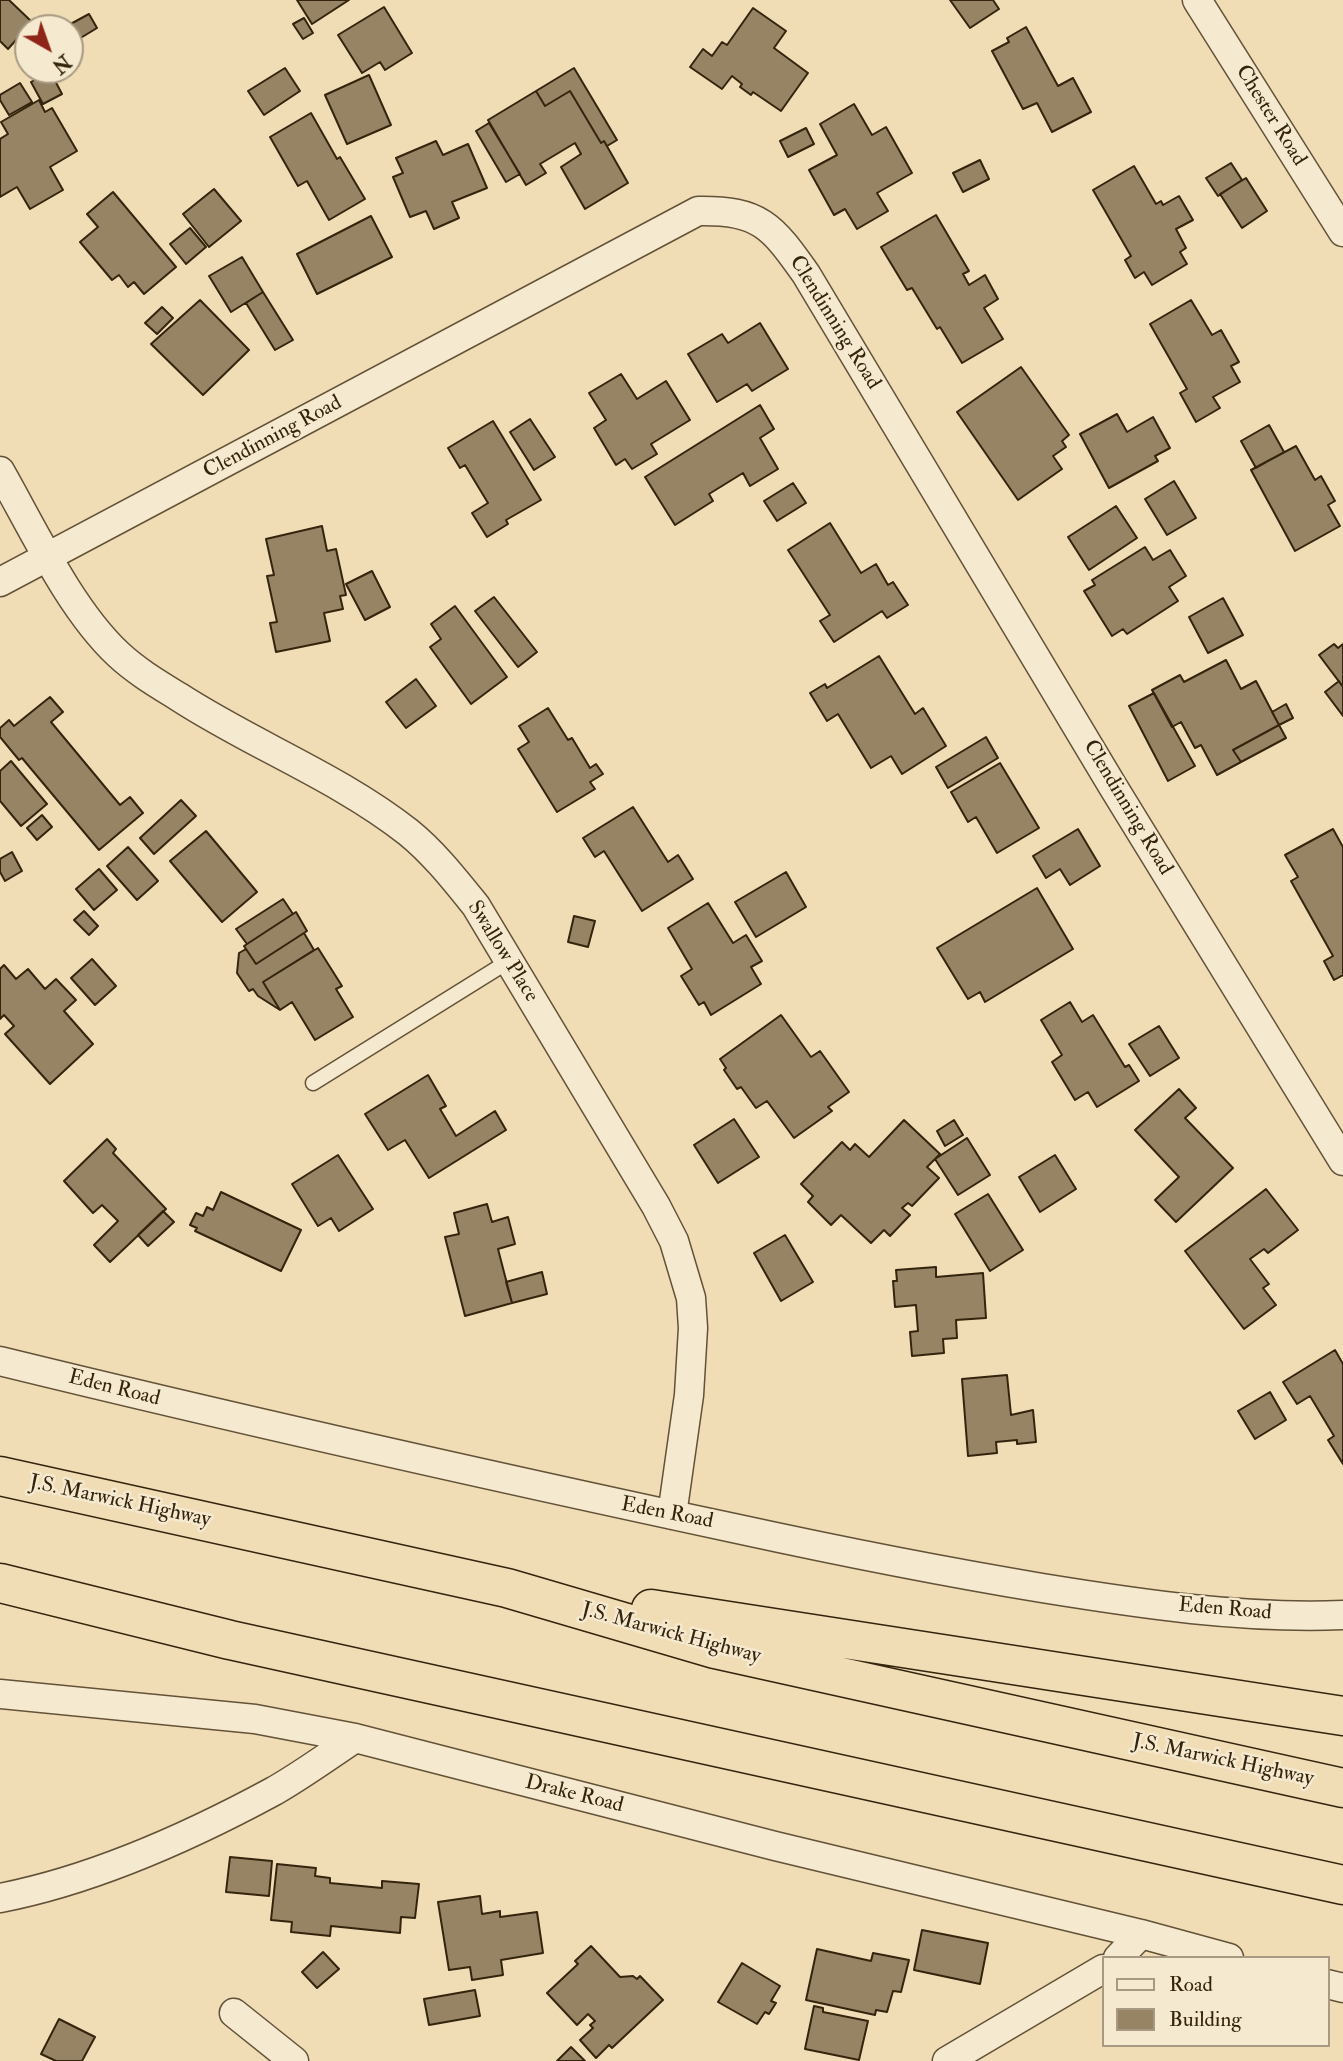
<!DOCTYPE html>
<style>
body{margin:0}
#map{position:relative;width:1343px;height:2061px;overflow:hidden;background:#f0ddb6;font-family:"IM FELL Double Pica",serif}
canvas{display:block}
.legend{position:absolute;left:1102px;top:1956px;width:228px;height:91px;box-sizing:border-box;background:#f5e9d0;border:2px solid #a89a82;margin:0;padding:9px 12px;list-style:none;font-size:21px;color:#34240d}
.legend li{display:flex;align-items:center;gap:14px;height:35px}
.legend b{width:35px;border:2px solid #a89a82}
.north{position:absolute;left:14px;top:14px;width:70px;height:70px;box-sizing:border-box;background:#f5e9d0;border:2px solid #a89a82;border-radius:50%;rotate:140deg;font-size:19px;font-weight:700;line-height:28px;text-align:center;color:#34240d}
.north::after{content:'';display:block;margin:auto;width:24px;height:32px;background:#8f2418;clip-path:polygon(50% 0,100% 100%,50% 72%,0 100%)}
</style>
<div id="map">
<canvas width="1343" height="2061"></canvas>
<ul class="legend">
<li><b style="height:9px;background:#f5e9d0"></b>Road</li>
<li><b style="height:19px;background:#968465"></b>Building</li>
</ul>
<div class="north">N</div>
</div>
<script>
const ctx = document.querySelector('canvas').getContext('2d');
ctx.lineJoin = 'round';
function fillPath(path, color) { ctx.fillStyle = color; ctx.fill(path, 'evenodd'); }
function strokePath(path, color, width, dash) { ctx.strokeStyle = color; ctx.lineWidth = width; ctx.lineCap = dash ? 'butt' : 'round'; ctx.setLineDash(dash || []); ctx.stroke(path); }
function drawText(font, color, halo, rows, align = 'center') {
  ctx.font = font + ' "IM FELL Double Pica",serif'; ctx.lineWidth = 5; ctx.setLineDash([]); ctx.textBaseline = 'middle'; ctx.strokeStyle = halo; ctx.fillStyle = color; for (const [text, x, y, turn = 0] of rows) {
    ctx.save(); ctx.translate(x, y); ctx.rotate((+turn || 0) * Math.PI / 180); ctx.textAlign = isNaN(turn) ? turn : align; if (halo) ctx.strokeText(text, 0, 0); ctx.fillText(text, 0, 0); ctx.restore();
  }
}
const building = new Path2D(`
 M0,0H9L32,22L8,49L0,41Z
 M297,0H349L312,24Z
 M950,0H993L999,9L970,28Z
 M384,7L412,53L385,70L380,62L362,73L338,35Z
 M753,8L786,31L774,48L808,73L781,111L753,92L751,95L740,87L742,84L732,76L722,89L690,67L703,49L712,56L722,42L727,45Z
 M89,14L97,28L74,42L70,36V28L65,27Z
 M304,18L313,33L303,39L293,24Z
 M1026,27L1058,86L1073,78L1091,112L1052,132L1037,103L1023,109L992,51L1009,42L1007,38Z
 M285,68L300,91L264,115L248,91Z
 M574,68L617,140L607,146L604,141L601,143L570,91L545,106L536,91Z
 M50,71L62,94L43,104L31,82Z
 M369,75L391,125L347,144L325,95Z
 M20,83L32,102L9,115L0,100V95Z
 M536,91L545,106L570,91L601,143L604,141L628,183L585,209L561,167L581,154L575,143L540,164L546,173L526,185L488,120Z
 M39,100L45,112L52,108L77,151L50,167L63,190L30,209L17,187L0,197V139L8,134L1,122Z
 M854,104L872,135L886,127L912,173L877,193L888,211L857,229L845,209L834,215L809,170L837,155L820,124Z
 M311,113L337,159L340,157L365,199L329,220L307,181L298,186L270,137Z
 M489,123L520,174L506,182L476,131Z
 M806,128L814,144L788,157L780,141Z
 M436,141L443,155L468,144L487,188L452,202L459,218L434,229L426,211L410,217L393,177L403,173L396,158Z
 M980,160L989,179L963,192L953,173Z
 M1231,163L1242,180L1218,196L1206,178Z
 M1134,166L1156,204L1161,201L1163,205L1179,196L1193,220L1176,229L1186,248L1180,252L1187,264L1152,285L1144,272L1135,278L1125,260L1131,256L1093,190Z
 M1246,178L1267,211L1242,228L1220,194Z
 M214,189L241,221L209,247L183,214Z
 M113,192L176,267L144,294L134,282L128,287L119,275L112,280L80,242L98,227L87,214Z
 M936,215L969,271L963,274L969,285L985,275L998,299L984,308L1003,339L962,363L940,327L937,329L912,288L907,290L881,247Z
 M371,216L392,257L317,294L297,254Z
 M190,228L206,247L186,264L170,244Z
 M242,257L263,292L231,312L209,276Z
 M263,292L293,340L275,350L246,303Z
 M200,300L249,350L203,395L151,344Z
 M1191,300L1212,335L1221,330L1239,362L1231,366L1240,382L1213,397L1220,408L1196,422L1180,393L1187,389L1150,324Z
 M162,307L173,318L157,334L145,323Z
 M760,323L788,369L752,391L747,384L717,402L688,354L722,334L728,343Z
 M1021,367L1069,435L1062,441L1066,447L1053,456L1062,469L1018,500L957,412Z
 M621,374L637,399L666,381L690,420L651,444L657,454L632,469L625,459L616,465L594,428L606,420L589,393Z
 M760,405L774,429L760,438L778,469L750,486L743,473L709,494L713,501L675,525L645,477Z
 M1117,414L1127,432L1153,417L1170,448L1155,456L1158,461L1109,488L1080,434Z
 M530,419L555,457L534,470L510,432Z
 M493,421L541,500L506,520L508,524L487,537L472,513L488,503L465,465L460,468L448,448Z
 M1269,425L1284,452L1256,468L1241,441Z
 M1296,446L1315,480L1321,476L1335,501L1328,505L1340,526L1295,551L1251,470Z
 M1174,481L1196,518L1167,535L1145,499Z
 M793,483L806,503L777,521L764,501Z
 M1116,506L1137,538L1089,570L1068,537Z
 M830,523L861,573L876,564L888,585L893,582L908,605L887,618L882,611L834,642L820,621L830,615L788,550Z
 M322,526L327,551L336,549L346,595L340,596L343,609L324,613L330,641L276,652L270,623L277,622L267,576L274,575L266,539Z
 M1145,547L1153,560L1170,550L1186,576L1169,587L1178,601L1127,634L1123,629L1112,636L1084,591L1095,585L1092,580Z
 M372,571L390,607L365,620L346,584Z
 M494,597L537,652L518,667L475,611Z
 M1223,598L1243,635L1208,653L1189,617Z
 M455,606L507,677L471,704L430,647L441,639L431,624Z
 M1334,644L1338,648L1343,644V687L1319,655Z
 M879,656L915,714L923,708L946,746L902,774L891,756L871,768L838,714L827,721L810,693L825,684L827,688Z
 M1226,660L1241,689L1256,681L1279,725L1233,750L1241,762L1217,775L1201,745L1195,748L1181,722L1172,727L1152,690L1180,675L1184,682Z
 M416,679L436,706L406,728L386,702Z
 M1339,681L1343,687V716L1325,692Z
 M1154,693L1195,766L1168,781L1129,706Z
 M50,697L63,712L51,722L120,805L130,797L143,813L99,850L22,758L19,760L0,737V728L9,720L14,726Z
 M1286,704L1293,718L1279,725L1272,712Z
 M548,708L568,740L572,738L590,768L596,764L603,774L590,782L595,789L557,812L518,749L529,742L519,726Z
 M1279,725L1286,738L1241,762L1233,750Z
 M986,737L998,758L948,788L936,767Z
 M11,761L47,804L21,826L0,801V771Z
 M1000,763L1039,828L997,853L976,817L968,822L951,792Z
 M181,800L196,816L154,854L140,838Z
 M633,807L668,862L678,855L693,879L642,911L604,851L595,857L583,838Z
 M42,815L52,827L37,840L27,828Z
 M1078,829L1100,866L1070,885L1060,869L1046,878L1033,856Z
 M1333,829L1343,847V975L1334,980L1324,961L1333,956L1291,881L1298,877L1285,855Z
 M206,831L257,892L222,922L170,861Z
 M128,847L158,881L137,900L107,866Z
 M12,852L22,871L5,881L0,872V859Z
 M99,869L117,890L94,910L76,889Z
 M786,872L806,907L756,937L735,902Z
 M1037,888L1073,949L985,1002L980,992L968,999L937,948Z
 M283,899L293,914L247,944L236,929Z
 M708,903L733,943L746,935L762,961L751,967L761,984L711,1015L704,1002L699,1005L681,976L692,969L668,928Z
 M84,911L98,926L89,935L74,920Z
 M296,912L307,931L256,964L244,946Z
 M574,916L595,921L588,947L568,942Z
 M304,933L314,950L263,982L280,1010L258,996L253,989L249,991L237,973L239,953L246,949L256,964Z
 M318,948L342,986L336,989L353,1017L315,1040L292,1002L280,1010L263,982Z
 M92,959L116,986L95,1005L71,978Z
 M4,965L16,979L28,969L45,989L56,979L76,1000L64,1011L93,1044L50,1084L5,1034L14,1026L4,1015L0,1019V969Z
 M1070,1002L1082,1022L1093,1015L1125,1067L1129,1065L1139,1081L1097,1107L1088,1092L1075,1100L1052,1062L1062,1055L1041,1020Z
 M781,1015L811,1057L820,1051L849,1092L828,1107L832,1111L794,1138L767,1101L756,1108L741,1087L737,1089L724,1070L726,1068L720,1059Z
 M1159,1026L1179,1058L1150,1076L1129,1044Z
 M428,1075L446,1106L440,1109L456,1136L495,1111L506,1130L429,1178L405,1140L388,1150L365,1114Z
 M1179,1089L1196,1108L1185,1118L1233,1168L1176,1222L1155,1200L1179,1177L1135,1130Z
 M734,1119L759,1157L718,1183L694,1145Z
 M904,1120L940,1154L927,1167L939,1178L912,1206L908,1203L902,1208L910,1215L890,1236L884,1230L871,1243L841,1215L831,1225L808,1202L813,1196L801,1184L842,1142L850,1150L855,1144L869,1157Z
 M954,1120L963,1135L945,1146L937,1131Z
 M967,1138L990,1175L958,1195L935,1159Z
 M107,1139L116,1149L113,1153L166,1209L110,1262L94,1245L118,1221L102,1205L93,1213L64,1181Z
 M338,1155L373,1209L339,1231L331,1218L318,1226L292,1184Z
 M1055,1155L1076,1189L1040,1212L1019,1177Z
 M1266,1189L1298,1230L1268,1253L1264,1249L1250,1259L1269,1284L1263,1288L1276,1305L1244,1329L1185,1251Z
 M221,1192L301,1230L281,1271L195,1231L197,1228L190,1225L196,1213L203,1216L207,1207L213,1210Z
 M988,1194L1023,1250L990,1271L955,1214Z
 M487,1204L492,1222L508,1217L515,1244L498,1249L512,1303L465,1316L445,1237L459,1234L454,1213Z
 M163,1211L174,1222L148,1246L138,1235Z
 M785,1235L813,1282L781,1301L754,1253Z
 M936,1267V1277L983,1273L986,1318L956,1320L957,1338L943,1339L944,1353L912,1356L910,1332L918,1331L916,1305L895,1307L893,1281H897L896,1270Z
 M542,1272L547,1294L512,1303L506,1282Z
 M1335,1350L1343,1364V1464L1328,1440L1334,1436L1310,1396L1297,1404L1283,1382Z
 M1007,1375L1011,1415L1033,1410L1036,1442L1017,1444V1440L996,1442L997,1453L968,1456L962,1379Z
 M1270,1392L1286,1420L1255,1439L1238,1411Z
 M230,1857L272,1861L269,1896L226,1892Z
 M277,1864L316,1868L315,1876L330,1878V1883L382,1888V1881L419,1884L415,1918L401,1917L400,1933L331,1926L330,1936L291,1932L292,1922L271,1920Z
 M480,1896L482,1914L500,1911V1917L537,1912L543,1953L501,1960L503,1975L472,1980L470,1967L449,1970L438,1902Z
 M922,1930L988,1943L980,1984L914,1970Z
 M591,1946L620,1977L633,1976L637,1979L640,1976L663,2000L612,2048L609,2045L596,2058L580,2040L593,2028L590,2025L595,2021L588,2014L577,2025L547,1993L578,1964L575,1961Z
 M817,1949L871,1961L873,1953L909,1960L901,1992L893,1991L887,2012L876,2010L875,2015L806,2000Z
 M323,1952L339,1969L317,1988L302,1972Z
 M742,1963L780,1986L771,2001L776,2003L769,2014L765,2012L757,2024L718,2002Z
 M475,1990L480,2016L429,2025L424,1999Z
 M814,2006L823,2008V2012L868,2021L859,2060L805,2049Z
 M59,2019L95,2037L82,2061H56L41,2054Z
 M571,2047L585,2061H557Z`);
fillPath(building, '#968465');
strokePath(building, '#34240d', 2);
const service = new Path2D(`
 M313,1083L509,961`);
const minor = new Path2D(`
 M1197,0L1343,232
 M0,471C33,529 70,609 118,654C136,671 158,684 179,697C253,745 338,777 408,832C434,853 455,880 476,906L656,1206L674,1241L691,1298L693,1328L689,1395L672,1515
 M0,582L698,211C760,210 772,226 806,274L1112,785L1343,1161
 M0,1361C245,1421 491,1476 738,1529C839,1551 940,1571 1042,1588C1141,1604 1242,1619 1343,1615
 M0,1694L255,1719L355,1738L775,1846L1141,1934L1229,1958
 M0,1898C93,1880 191,1836 274,1791C302,1775 328,1756 355,1738
 M1118,1958L1141,1934
 M1327,1984L1343,1988
 M234,2013L294,2061
 M947,2061L1103,1969`);
const motorway = new Path2D(`
 M0,1476L507,1588L715,1649L1343,1788
 M0,1583L230,1640L1343,1885
 M651,1609L1343,1716`);
strokePath(service, '#635237', 17);
strokePath(minor, '#635237', 31);
strokePath(motorway, '#34240d', 41);
strokePath(service, '#f5e9d0', 14);
strokePath(minor, '#f5e9d0', 28);
strokePath(motorway, '#f0ddb6', 38);
drawText('21px', '#34240d', '#f5e9d0', [
 ["Chester Road",1270,116,58],
 ["Clendinning Road",834,323,58],
 ["Clendinning Road",273,438,-28],
 ["Clendinning Road",1127,808,59],
 ["Swallow Place",502,952,58],
 ["Eden Road",114,1389,14],
 ["J.S. Marwick Highway",120,1502,12],
 ["Eden Road",667,1514,11],
 ["Eden Road",1225,1610,5],
 ["J.S. Marwick Highway",671,1634,15],
 ["J.S. Marwick Highway",1223,1761,12],
 ["Drake Road",574,1795,14]
]);
</script>
